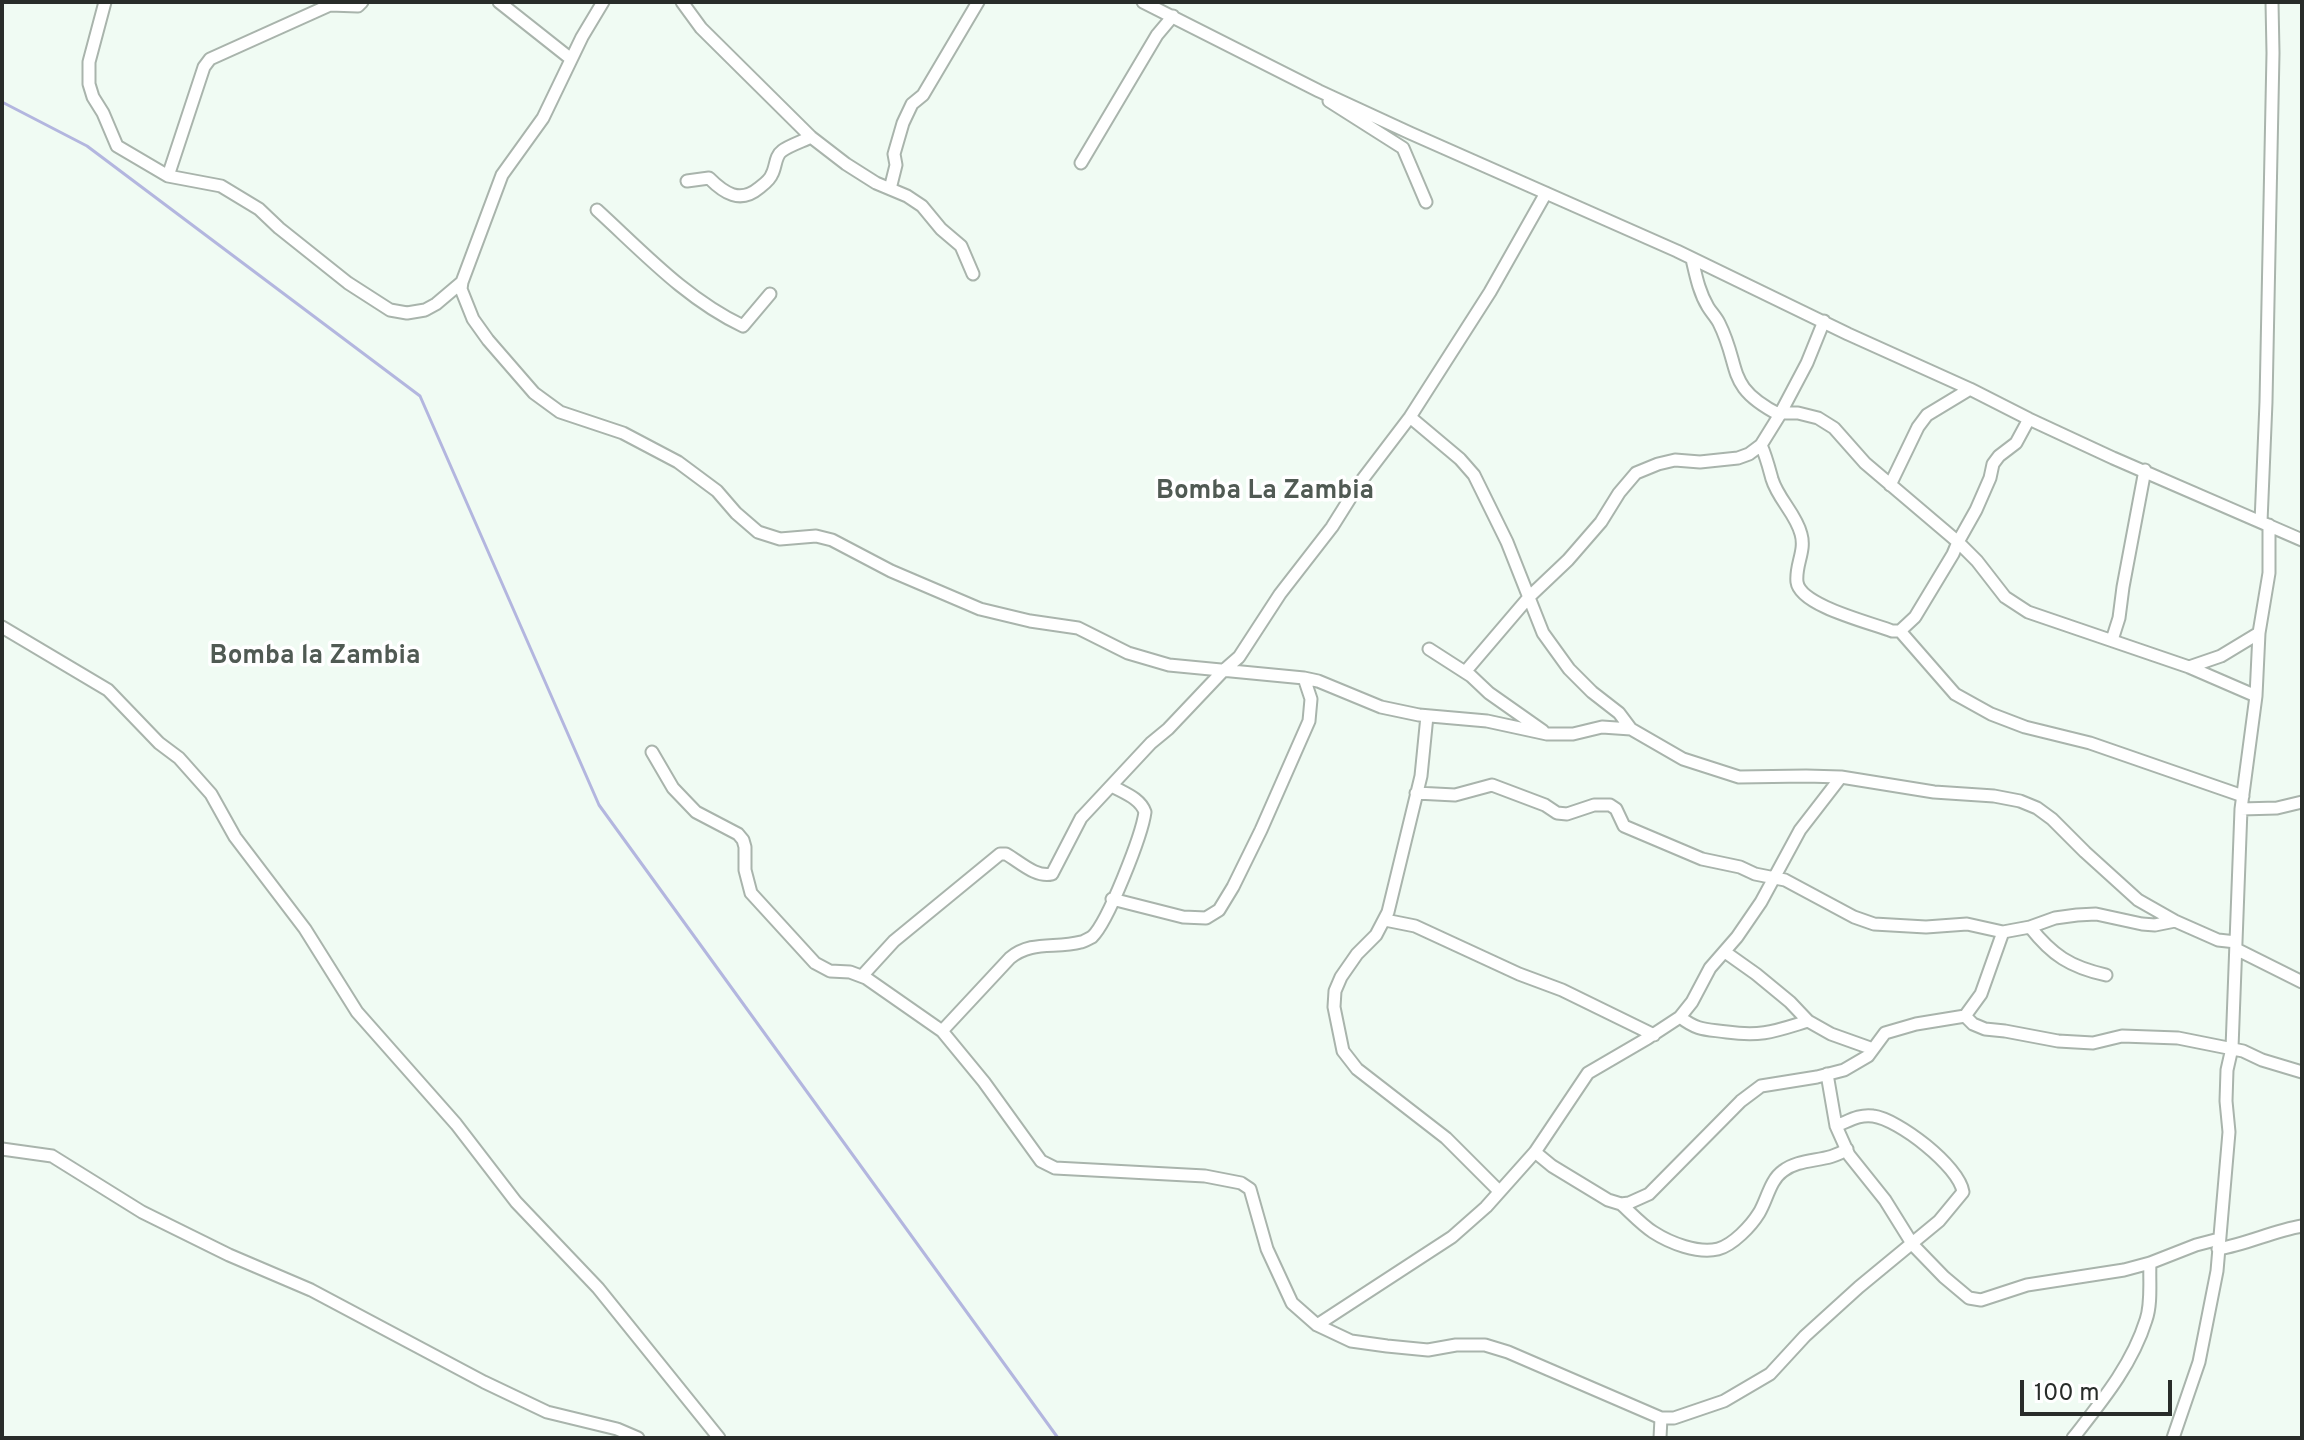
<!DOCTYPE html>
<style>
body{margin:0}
#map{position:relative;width:2304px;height:1440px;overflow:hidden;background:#f0fbf3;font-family:Overpass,sans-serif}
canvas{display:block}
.frame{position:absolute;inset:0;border:4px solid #282c29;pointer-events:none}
.scale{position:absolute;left:2020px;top:1380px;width:152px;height:36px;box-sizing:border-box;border:4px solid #282c29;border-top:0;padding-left:10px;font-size:24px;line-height:28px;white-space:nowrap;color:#282c29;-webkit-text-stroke:6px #fff;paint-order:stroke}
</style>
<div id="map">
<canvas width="2304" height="1440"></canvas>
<div class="frame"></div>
<div class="scale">100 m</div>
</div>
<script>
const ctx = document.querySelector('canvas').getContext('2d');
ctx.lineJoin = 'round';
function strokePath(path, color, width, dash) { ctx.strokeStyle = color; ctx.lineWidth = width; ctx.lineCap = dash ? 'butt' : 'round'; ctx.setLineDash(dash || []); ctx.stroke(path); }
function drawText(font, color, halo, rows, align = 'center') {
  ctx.font = font + ' Overpass,sans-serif'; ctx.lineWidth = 7; ctx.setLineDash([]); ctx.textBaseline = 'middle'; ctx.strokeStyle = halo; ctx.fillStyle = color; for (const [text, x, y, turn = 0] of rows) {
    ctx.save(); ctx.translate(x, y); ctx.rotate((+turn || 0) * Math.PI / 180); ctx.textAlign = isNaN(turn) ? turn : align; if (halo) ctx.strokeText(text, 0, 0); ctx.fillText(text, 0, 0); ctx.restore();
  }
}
strokePath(new Path2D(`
 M2,102L87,146L420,396L599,805L1058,1438`), '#b3b6df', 3);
const street = new Path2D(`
 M105,2L89,62V84L93,97L103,113L117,146L168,176L221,186L259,209L279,228L348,283L390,310L407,313L425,310L436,304L462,282
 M499,2L571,59
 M603,2L582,37L543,118L502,175L462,282L461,289L473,319L488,340L534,393L560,412L623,433L678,462L717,491L736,513L758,532L780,539L816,536L832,540L891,571L980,609L1030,621L1078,628L1128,653L1169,665L1304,678L1318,681L1381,707L1419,715L1487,721L1547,734H1573L1602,727L1631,729L1683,759L1739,777L1806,776L1841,777L1934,792L1994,796L2020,801L2037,808L2052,819L2085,852L2138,900L2175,921L2218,940L2236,942
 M682,2L701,28L811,137L846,164L876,183L907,196L922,206L941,229L961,246L973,274
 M1143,2L1319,91L1410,133L1677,251L1848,334L1970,389L2029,419L2113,458L2302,540
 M1329,101L1403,148L1426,202
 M1081,163L1157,35L1173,16
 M168,176L204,67L210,59L330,5L358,6L362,2
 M687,181L709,178C724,193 740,204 759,188C764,184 770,180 772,174C776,167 775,156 782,151C788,146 803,141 811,137
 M890,189L896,165L894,154L903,123L912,104L923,95L978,2
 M597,210C643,252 686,299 743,326L770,294
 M1692,259C1696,276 1699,292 1708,307C1711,312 1716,317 1719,323C1742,369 1724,386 1780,415
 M1780,413H1798L1818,418L1834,428L1865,463L1958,542L1977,561L2005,597L2028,612L2189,667L2256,696
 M1410,417L1460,459L1474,475L1507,542L1543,633L1569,669L1592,692L1619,713L1631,729
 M1761,445C1766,456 1769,468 1772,479C1778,499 1796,514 1801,534C1806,551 1795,565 1797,582C1800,606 1872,623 1892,631H1900L1915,617L1953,554L1958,542L1976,510L1990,478L1993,464L1999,456L2016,443L2029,419
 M1890,485L1918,427L1927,415L1970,389
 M2261,522L2266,402L2273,53L2272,2
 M2,627L108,690L159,743L179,758L211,794L235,837L305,929L357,1012L456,1124L516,1202L598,1288L719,1438
 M1900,631L1955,694L1991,714L2025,727L2090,743L2243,796
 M2112,640L2119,618L2123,587L2145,470
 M1429,649L1471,676L1489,693L1543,731
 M2189,667L2221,656L2259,633
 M1465,672L1529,597L1568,560L1601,522L1619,493L1636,473L1658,464L1675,460L1700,462L1738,458L1749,454L1761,445L1779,416L1807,363L1824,321
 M1427,716L1421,776L1388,912L1376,935L1357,954L1341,977L1335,991L1334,1007L1343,1051L1357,1069L1446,1138L1499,1191
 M652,752L673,788L696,812L738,834L743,840L745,847V870L751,893L815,963L830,971L850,972L866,978L942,1031L984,1082L1041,1161L1055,1168L1205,1176L1241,1183L1250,1189L1267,1249L1292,1303L1317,1325L1351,1341L1387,1346L1428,1350L1456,1345H1485L1508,1352L1661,1418H1674L1724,1401L1770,1374L1805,1336L1859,1287L1939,1221L1963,1192C1959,1166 1898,1119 1873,1116C1859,1114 1849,1121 1836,1126
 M1416,793L1455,795L1492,785L1545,805L1557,813L1567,814L1594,805H1610L1616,809L1624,826L1702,859L1740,867L1755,874L1785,880L1854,917L1874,924L1926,927L1967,924L2003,932L2030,927L2055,918L2077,915L2096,914L2142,924L2155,925L2175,921
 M2241,809L2277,808L2302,802
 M1112,899L1183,917L1206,918L1219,910L1233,887L1261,830L1309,721L1311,699L1304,678
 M1385,920L1415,926L1519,974L1562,990L1654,1035
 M2030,927C2052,955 2070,967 2106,975
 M2236,949L2302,982
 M1725,952L1756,974L1790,1002L1808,1021L1831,1034L1873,1049
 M862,976L894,941L1000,854H1006C1020,862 1036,878 1052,874L1081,818L1151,743L1168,729L1223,671L1239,657L1280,594L1332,527L1359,484L1410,417L1490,292L1546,193
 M1965,1016L1973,1024L1985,1029L2005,1031L2058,1041L2093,1043L2122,1036L2178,1038L2243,1051L2262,1060L2302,1072
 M1680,1017C1698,1031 1706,1029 1727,1032C1762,1037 1775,1031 1808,1021
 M942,1031L1010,958C1032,940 1055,949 1081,942C1083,942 1090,938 1092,937C1108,922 1142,835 1145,812C1140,798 1124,793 1112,786
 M1827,1074L1836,1126L1849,1155L1885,1200L1913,1245L1944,1277L1969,1298L1981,1300L2027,1285L2124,1270L2150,1263L2196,1245L2219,1239
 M2,1149L52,1156L142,1212L229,1255L311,1290L484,1382L547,1412L617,1429L638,1438
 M1535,1152L1552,1166L1608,1200L1621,1204L1629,1203L1649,1194L1741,1101L1761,1086L1817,1077L1844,1070L1868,1056L1885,1033L1916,1024L1965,1016L1981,994L2003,932
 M1621,1204C1631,1213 1642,1225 1653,1232C1670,1243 1698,1254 1718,1249C1733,1245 1751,1226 1759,1213C1767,1200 1770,1180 1783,1171C1801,1157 1828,1163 1847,1149
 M2218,1249C2247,1244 2273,1231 2302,1226
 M1317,1325L1452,1237L1486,1207L1535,1152L1588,1073L1648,1038L1680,1017L1692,1002L1710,968L1737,937L1761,902L1800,830L1841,777
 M1660,1438L1661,1418
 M2073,1438C2102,1401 2132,1365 2146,1320C2152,1303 2149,1281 2150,1263
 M2173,1438L2199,1362L2217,1271L2229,1132L2226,1101L2227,1070L2232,1048L2241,809L2256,696L2259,633L2269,573V525`);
strokePath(street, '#a9b4ac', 15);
strokePath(street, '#fff', 11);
drawText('bold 26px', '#505a53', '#fff', [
 ["Bomba La Zambia",1265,493],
 ["Bomba la Zambia",315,658]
]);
</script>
